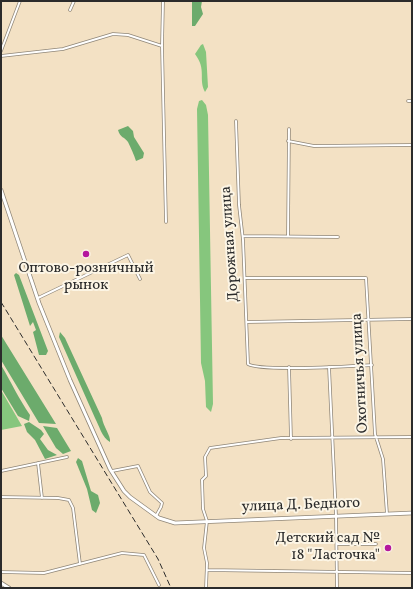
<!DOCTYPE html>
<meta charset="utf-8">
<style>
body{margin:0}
#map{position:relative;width:413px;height:589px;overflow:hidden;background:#f3e1c4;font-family:Vollkorn,serif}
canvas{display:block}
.frame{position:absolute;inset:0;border:2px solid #2b2b2b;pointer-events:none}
</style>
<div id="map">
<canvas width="413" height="589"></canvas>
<div class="frame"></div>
</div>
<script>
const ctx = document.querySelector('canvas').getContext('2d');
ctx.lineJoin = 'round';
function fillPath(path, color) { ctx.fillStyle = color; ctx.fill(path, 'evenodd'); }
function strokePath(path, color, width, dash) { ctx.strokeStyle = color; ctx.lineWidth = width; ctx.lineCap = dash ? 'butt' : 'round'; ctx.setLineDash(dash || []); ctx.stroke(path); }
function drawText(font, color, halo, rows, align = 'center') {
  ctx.font = font + ' Vollkorn,serif'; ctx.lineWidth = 4; ctx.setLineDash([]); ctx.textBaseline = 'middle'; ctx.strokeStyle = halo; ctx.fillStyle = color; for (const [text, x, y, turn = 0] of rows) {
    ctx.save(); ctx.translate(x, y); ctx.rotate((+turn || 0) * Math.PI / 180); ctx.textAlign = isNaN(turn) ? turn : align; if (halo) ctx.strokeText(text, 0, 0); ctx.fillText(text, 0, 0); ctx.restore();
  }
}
fillPath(new Path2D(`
 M203,44L206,52L208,87L205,92C198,79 207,70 195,54L201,45Z
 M202,100L206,105L208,115L213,404L211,412L206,407L205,381L201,363L197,109L199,101Z
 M1,390L22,426L1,430Z`), '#86c67d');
fillPath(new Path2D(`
 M192,1H202L201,7L203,14L195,26H192Z
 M128,126L133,131L134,137L144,153L143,158L136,161C134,155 131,148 128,142C125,137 120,138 118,130Z
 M16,273L19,275L48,351L46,355H39L33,332L36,330L33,322L30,326L14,275Z
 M60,332L65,338L102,418C103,426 111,436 110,442C102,438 99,425 95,418L59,337Z
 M1,335L56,424L39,423L1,360Z
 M1,365C11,382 19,399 30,415L29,421L18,416L1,388Z
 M29,422L41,430L44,434L40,439L48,450L57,455L45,459L35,440L27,432L24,424Z
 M43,426L57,428L71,451L63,454L56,448Z
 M78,458L82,461L91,491L98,495L100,503L96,513L92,510L87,489L76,462Z`), '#6cab6c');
const street = new Path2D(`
 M70,10L74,1
 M162,46L166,222
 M1,51L20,1
 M1,56L63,49L113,34L128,35L162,46L163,1
 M408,101H412
 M236,121L239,205L243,240L248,364C260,372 352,366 372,365
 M288,141L314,146L412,145
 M243,236L338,237
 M288,236L289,129
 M245,278H366L375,434L383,459L387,514
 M38,298L128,255L140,279
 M247,322L412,319
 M289,367L291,439
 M329,367L336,516L337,588
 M38,463L42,498
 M1,471L67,457
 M112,471L138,466L150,492L162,503L161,507L156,516
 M1,497L58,498L69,500L73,508L80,564
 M337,544H376
 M207,570L412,573
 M1,572L44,573L122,553L144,555L159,585
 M206,588L207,563L204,548L207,521L203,509L202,480L206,476L205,457L210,448L281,438L412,437`);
const secondary = new Path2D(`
 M1,190L39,303L70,380L110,469L124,491L130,497L159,518L175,523L412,513
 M1,583L9,588`);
strokePath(street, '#8f8678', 3.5);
strokePath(secondary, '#8f8678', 4.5);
strokePath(street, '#fff', 2);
strokePath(secondary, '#fff', 3);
strokePath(new Path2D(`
 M1,302L158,559L171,588`), '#2b2b2b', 1, [6, 3]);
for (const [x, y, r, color] of [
 [86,254,4,"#b5179e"],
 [388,548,4,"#b5179e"]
]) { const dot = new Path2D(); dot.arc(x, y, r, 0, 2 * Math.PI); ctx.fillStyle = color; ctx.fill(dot); strokePath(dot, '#fcf5e5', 1.5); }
drawText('15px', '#2b2b2b', '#fcf5e5', [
 ["Дорожная улица",231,244,-94],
 ["Охотничья улица",361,373,-93],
 ["улица Д. Бедного",301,506,-2]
]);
drawText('15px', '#2b2b2b', '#fcf5e5', [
 ["Оптово-розничный",86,269],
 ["рынок",86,286],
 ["Детский сад №",380,539,"right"],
 ["18 \"Ласточка\"",380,556,"right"]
]);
</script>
